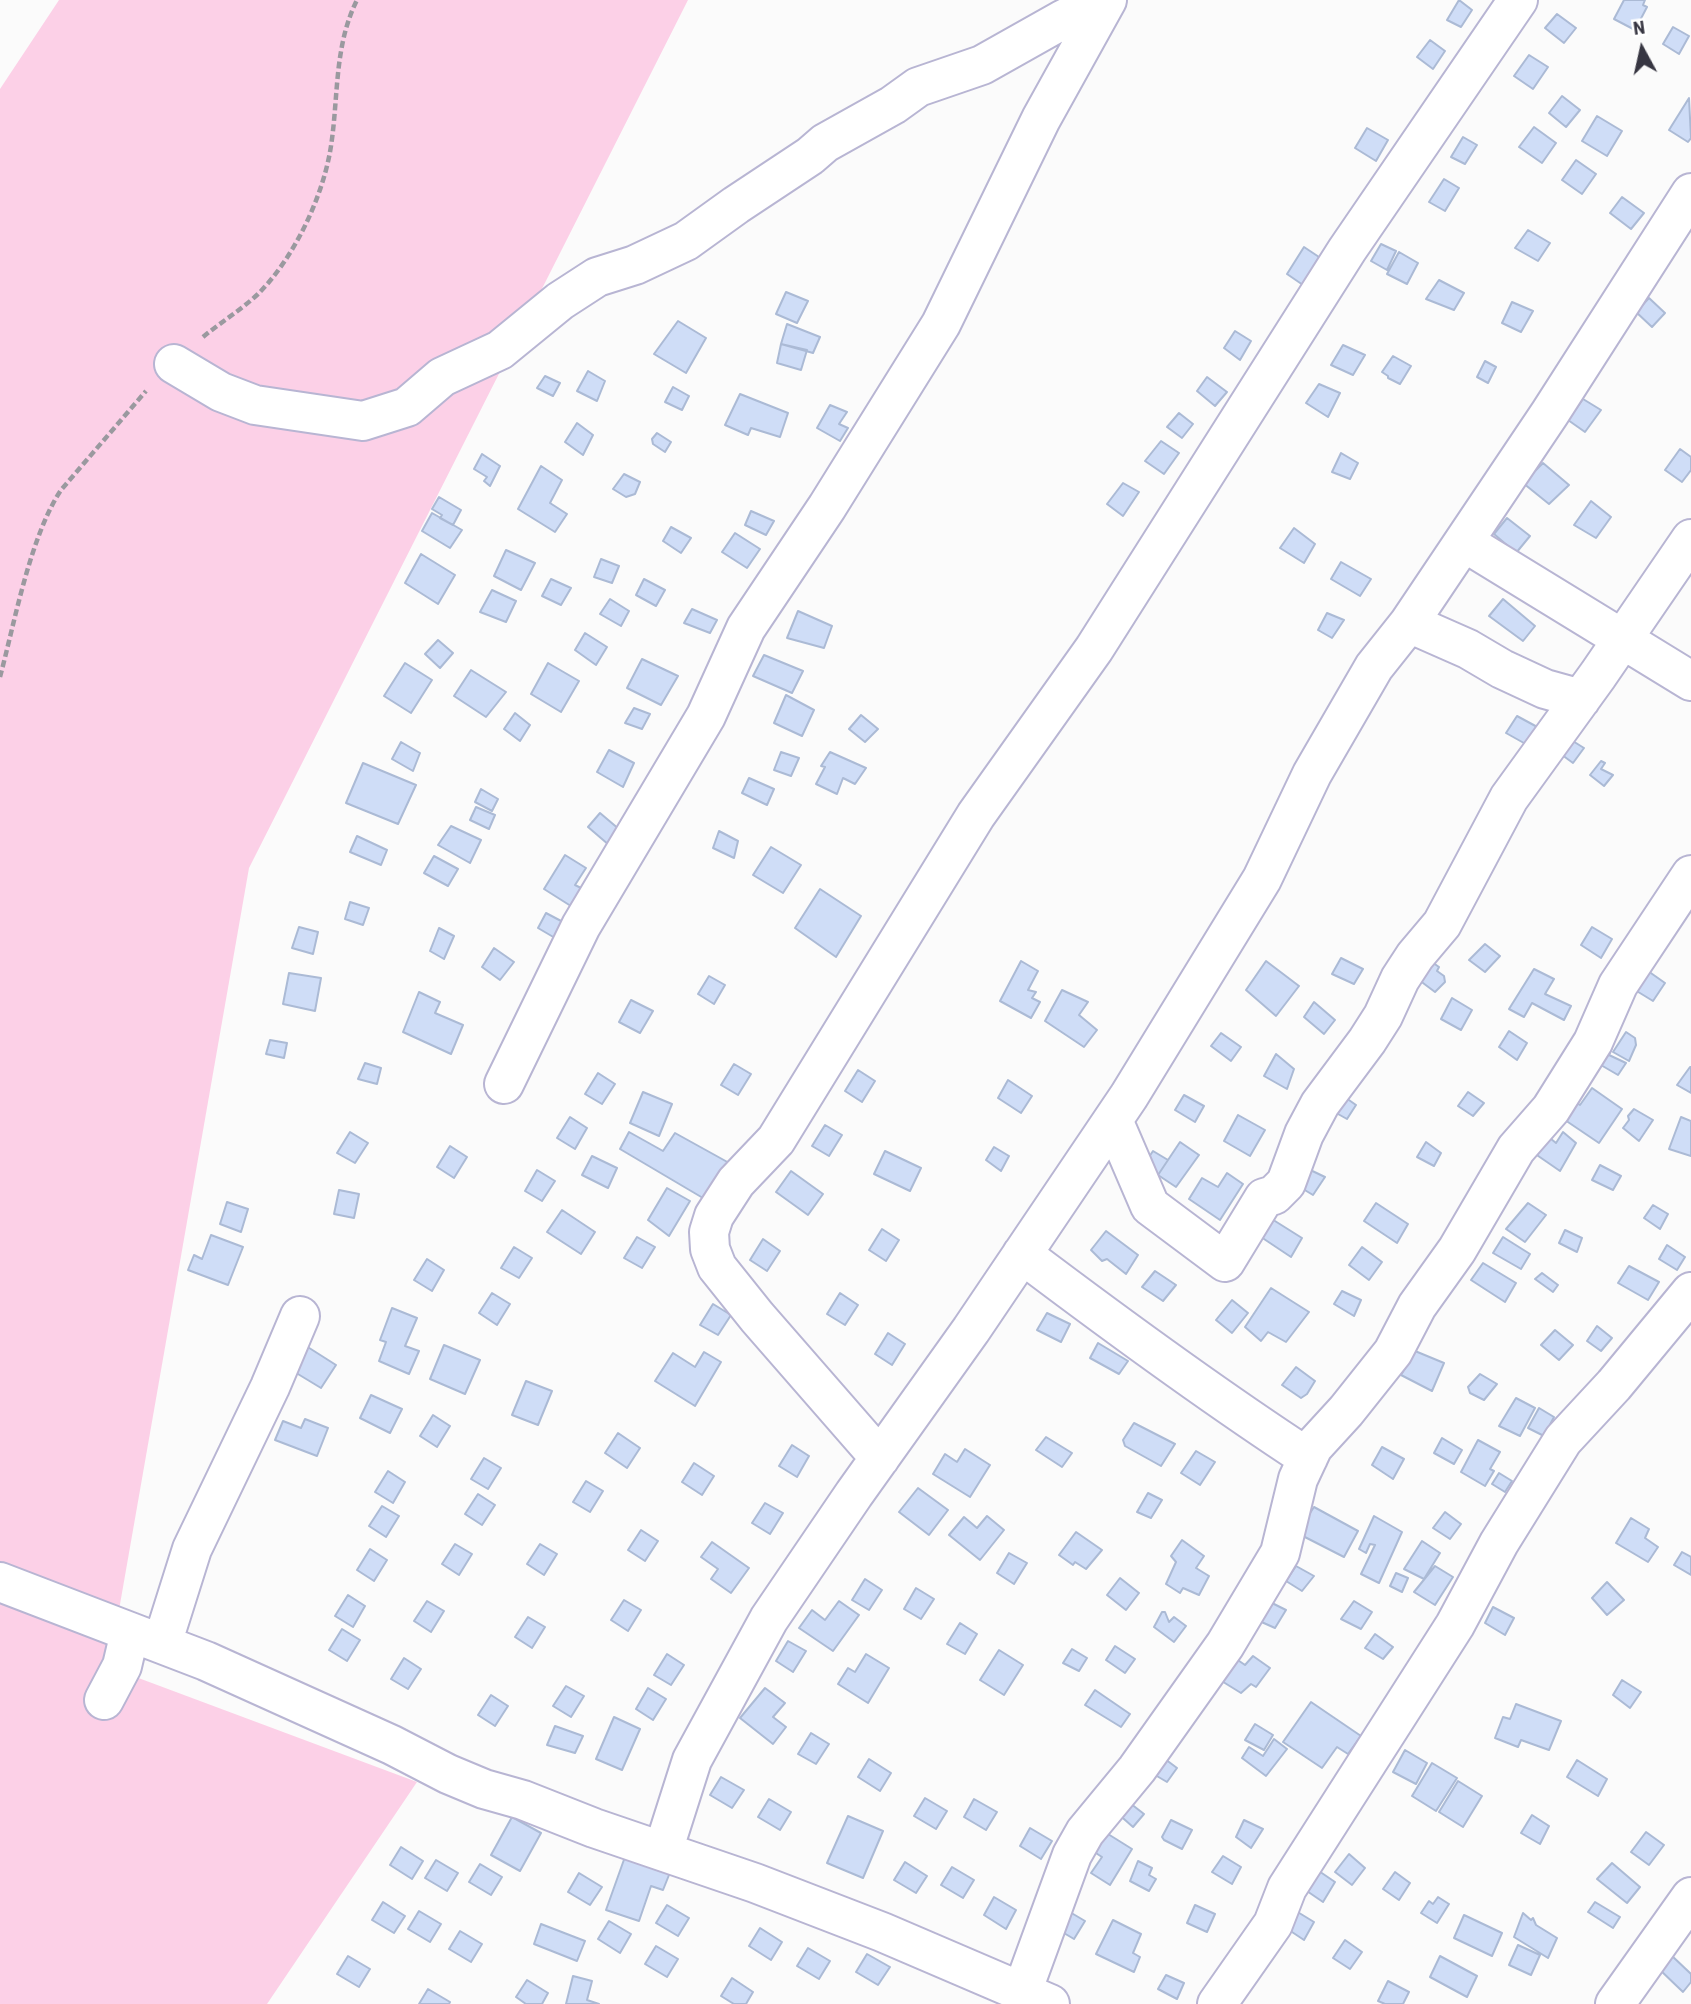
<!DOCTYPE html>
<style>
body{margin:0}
#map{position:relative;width:1691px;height:2004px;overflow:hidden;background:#fbfbfb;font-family:"Roboto Condensed",sans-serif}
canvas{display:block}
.north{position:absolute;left:1607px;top:14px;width:70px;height:70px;-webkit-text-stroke:5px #fff;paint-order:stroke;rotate:352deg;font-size:19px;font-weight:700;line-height:28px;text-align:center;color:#373642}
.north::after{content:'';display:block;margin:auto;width:24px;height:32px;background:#373642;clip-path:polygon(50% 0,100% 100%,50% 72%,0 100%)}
</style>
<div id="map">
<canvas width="1691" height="2004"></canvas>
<div class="north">N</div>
</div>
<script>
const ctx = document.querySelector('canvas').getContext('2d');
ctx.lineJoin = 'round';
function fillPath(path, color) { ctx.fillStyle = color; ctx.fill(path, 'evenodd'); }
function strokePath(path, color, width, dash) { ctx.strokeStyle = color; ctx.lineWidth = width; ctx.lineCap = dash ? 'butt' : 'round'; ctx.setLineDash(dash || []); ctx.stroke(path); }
fillPath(new Path2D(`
 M59,0H688L249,868L109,1667L417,1782L267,2004H0V89Z`), '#fcd0e7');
const building = new Path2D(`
 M1459,0L1472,10L1461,27L1447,20Z
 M1624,0H1645L1643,5L1647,7L1635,30L1614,19Z
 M1557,14L1576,28L1564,43L1545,28Z
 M1673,27L1689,36L1679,54L1663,44Z
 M1430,40L1445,51L1433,69L1417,57Z
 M1529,55L1548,67L1533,89L1514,76Z
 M1562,96L1580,110L1566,127L1549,113Z
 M1689,98L1691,138L1688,142L1669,130Z
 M1597,116L1622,131L1607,156L1582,141Z
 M1534,127L1556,143L1542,163L1519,147Z
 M1367,128L1388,140L1376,161L1355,148Z
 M1463,137L1477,145L1465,164L1451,157Z
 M1576,160L1596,174L1582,194L1562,180Z
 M1444,179L1459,188L1445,211L1429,202Z
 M1622,197L1644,213L1631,229L1610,213Z
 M1528,230L1550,243L1538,261L1515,248Z
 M1381,244L1396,251L1387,270L1371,261Z
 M1304,247L1319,257L1303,285L1287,274Z
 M1399,252L1418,263L1407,284L1387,274Z
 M1439,280L1464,293L1454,310L1426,299Z
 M786,292L808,301L797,323L776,314Z
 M1649,298L1665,313L1652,327L1636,312Z
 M1512,302L1533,311L1521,332L1502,323Z
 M678,321L706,338L686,373L654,354Z
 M787,324L820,337L813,353L781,344Z
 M1235,331L1251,341L1240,360L1224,348Z
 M781,344L807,350L801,370L777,363Z
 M1343,345L1365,355L1353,375L1331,365Z
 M1393,356L1411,366L1400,384L1388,378V376L1382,372Z
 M1485,361L1496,367L1488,383L1477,377Z
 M588,371L605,381L597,401L577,391Z
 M545,376L560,383L553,396L537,388Z
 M1207,377L1227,392L1215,406L1197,391Z
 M1319,384L1340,393L1328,417L1306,403Z
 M673,387L689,396L682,410L665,402Z
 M740,394L788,413L780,437L751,428L748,435L725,425Z
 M1583,399L1601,410L1585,432L1568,420Z
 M830,405L847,412L839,424L848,428L840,441L817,428Z
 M1179,413L1193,424L1182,438L1167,427Z
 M577,423L593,435L583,455L565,442Z
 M657,433L671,442L665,452L653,444L652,439Z
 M1161,441L1179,453L1164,474L1145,461Z
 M1680,449L1691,457V470L1682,482L1665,470Z
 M1341,453L1358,463L1350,479L1332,472Z
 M482,454L500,466L490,486L484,481L487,477L474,469Z
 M1543,463L1569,485L1549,504L1523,483Z
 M541,466L562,480L550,503L567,514L555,532L518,509Z
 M624,474L640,482L635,494L626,497L613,489Z
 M1123,483L1139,492L1123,516L1107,504Z
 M439,497L461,510L453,525L440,518L442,515L432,509Z
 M1591,501L1611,517L1596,538L1574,525Z
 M751,511L774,521L766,535L745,525Z
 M432,513L462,530L450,548L422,531Z
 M1507,518L1530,536L1516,553L1494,534Z
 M671,527L691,538L681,553L663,541Z
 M1294,528L1315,544L1304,563L1280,548Z
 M735,533L760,549L747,568L722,552Z
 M506,550L535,563L521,590L494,576Z
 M421,554L455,575L438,604L405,583Z
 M601,559L619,566L612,583L594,577Z
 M1341,562L1371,579L1360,596L1331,579Z
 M551,579L571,588L561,605L542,596Z
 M644,579L665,590L656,606L636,595Z
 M492,590L516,601L506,622L480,612Z
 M610,599L629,611L621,626L600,614Z
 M1503,599L1535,626L1523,641L1489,616Z
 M692,609L717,620L710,633L684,623Z
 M798,611L832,626L824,648L787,638Z
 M1327,613L1344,620L1332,638L1318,630Z
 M585,633L607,647L596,665L575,650Z
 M438,640L453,653L440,668L425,654Z
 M764,655L803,671L792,693L753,676Z
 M642,659L678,676L661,705L627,688Z
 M405,663L432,680L411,713L384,696Z
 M548,663L579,681L561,712L531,694Z
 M471,670L506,692L486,717L454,696Z
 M786,695L814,710L802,736L774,723Z
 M634,708L650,714L642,729L625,723Z
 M515,713L530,725L520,741L504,729Z
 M861,715L878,729L865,742L849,729Z
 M1517,716L1541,729L1531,747L1506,733Z
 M1568,738L1584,748L1573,763L1558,752Z
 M401,742L420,753L413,771L392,759Z
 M609,750L634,763L623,787L597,772Z
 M781,752L799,758L791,776L774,770Z
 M830,752L866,768L855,784L843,778L837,794L816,784L825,767L821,766Z
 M1601,761L1605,763L1601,769L1613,775L1604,786L1590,775Z
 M363,763L416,785L398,824L346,803Z
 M749,778L774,789L767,805L742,793Z
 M481,789L498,799L492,811L475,802Z
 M476,807L495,815L489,829L470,820Z
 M600,813L620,830L609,845L588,827Z
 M451,826L481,840L470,863L438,845Z
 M719,831L738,841L734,858L713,848Z
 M357,836L387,850L381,865L350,852Z
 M771,847L801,865L783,893L753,875Z
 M565,855L586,868L575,885L585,890L574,908L544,889Z
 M434,856L458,869L448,886L424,873Z
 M820,889L861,916L836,957L795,928Z
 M350,902L369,908L363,925L345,919Z
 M546,913L563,922L555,938L538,928Z
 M299,927L318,932L313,954L292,948Z
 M1592,927L1612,939L1601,958L1581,945Z
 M439,928L454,936L444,959L430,951Z
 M1485,944L1500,956L1485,972L1469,960Z
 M494,948L514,962L500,980L482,967Z
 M1422,955L1439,967L1437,971L1444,976L1445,982L1435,992L1411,974Z
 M1341,958L1363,969L1354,984L1332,974Z
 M1021,961L1038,971L1028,990L1036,992L1032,998L1040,1002L1031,1018L1000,1001Z
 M1266,961L1299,986L1276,1016L1246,990Z
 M1534,969L1554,979L1545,994L1571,1006L1564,1020L1532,1003L1524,1017L1509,1009Z
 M1648,971L1665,983L1653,1001L1635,990Z
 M289,973L321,978L315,1011L283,1004Z
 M709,976L725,985L714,1004L698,994Z
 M1062,990L1088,1002L1079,1015L1097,1030L1084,1047L1045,1021Z
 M419,992L440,1002L435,1013L463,1025L451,1054L403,1032Z
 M1452,998L1472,1010L1461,1030L1441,1019Z
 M631,1000L653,1011L640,1033L619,1022Z
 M1314,1002L1335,1020L1324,1034L1304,1017Z
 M1509,1031L1527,1043L1517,1060L1499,1047Z
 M1626,1032L1635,1038L1636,1045L1629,1061L1613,1052Z
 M1221,1033L1241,1047L1231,1061L1211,1046Z
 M270,1040L287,1043L284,1058L266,1054Z
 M1603,1044L1612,1048L1609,1055L1626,1063L1618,1075L1594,1061Z
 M1276,1054L1294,1069L1287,1089L1264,1076Z
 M365,1063L381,1068L377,1084L358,1079Z
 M734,1064L751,1074L738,1095L721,1085Z
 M1690,1067H1691V1093L1677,1085Z
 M858,1070L875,1081L862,1102L845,1091Z
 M598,1073L615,1084L602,1104L585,1094Z
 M1008,1080L1032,1096L1021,1113L998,1098Z
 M1592,1088L1622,1109L1599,1143L1559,1116L1571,1099L1580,1105Z
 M643,1092L672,1104L659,1136L630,1123Z
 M1468,1092L1484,1103L1473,1116L1458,1106Z
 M1339,1093L1356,1105L1347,1119L1329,1109Z
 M1184,1095L1204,1106L1195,1122L1175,1110Z
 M1634,1109L1653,1120L1639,1141L1623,1128L1629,1120L1628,1116Z
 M1238,1115L1265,1130L1250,1156L1224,1141Z
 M570,1117L587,1128L575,1149L557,1138Z
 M1681,1117L1691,1121V1156L1669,1149Z
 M825,1125L842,1135L829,1156L812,1146Z
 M350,1132L368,1143L355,1163L337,1153Z
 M629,1132L663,1151L675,1133L731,1164L708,1201L620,1149Z
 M1563,1132L1576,1143L1560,1171L1531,1151L1545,1134L1556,1143Z
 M1180,1142L1199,1155L1176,1187L1158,1175Z
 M1426,1142L1441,1153L1434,1166L1417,1157Z
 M450,1146L467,1157L454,1178L437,1167Z
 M994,1147L1009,1156L1001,1171L986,1160Z
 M885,1151L921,1168L910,1191L874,1174Z
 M1153,1151L1168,1160L1158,1175L1143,1166Z
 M592,1156L617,1168L608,1188L582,1175Z
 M1600,1165L1621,1176L1613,1190L1592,1180Z
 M1304,1167L1325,1177L1313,1195L1293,1183Z
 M537,1170L555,1181L542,1201L525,1191Z
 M791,1171L823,1194L808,1215L776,1192Z
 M1227,1173L1243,1184L1220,1220L1189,1199L1202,1178L1218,1187Z
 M667,1188L690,1201L669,1236L648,1220Z
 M339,1190L359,1194L354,1218L334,1214Z
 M227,1202L248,1209L241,1232L220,1224Z
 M1376,1203L1408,1224L1397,1243L1364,1221Z
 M1528,1203L1546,1215L1525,1242L1506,1229Z
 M1653,1205L1668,1214L1660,1229L1644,1218Z
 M562,1210L595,1232L581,1254L547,1232Z
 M1267,1216L1302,1238L1291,1257L1255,1233Z
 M882,1229L899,1240L886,1261L869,1250Z
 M1565,1230L1582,1238L1577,1252L1559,1243Z
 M1106,1231L1138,1255L1126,1274L1107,1259L1102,1261L1091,1250Z
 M211,1235L243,1247L228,1285L188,1270L194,1255L202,1259Z
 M637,1237L655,1247L642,1268L624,1258Z
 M1503,1237L1530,1254L1521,1269L1493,1253Z
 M763,1239L780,1251L767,1271L750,1260Z
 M1667,1245L1685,1257L1677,1270L1659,1259Z
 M514,1247L532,1258L519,1278L501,1268Z
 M1362,1247L1382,1262L1369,1280L1349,1265Z
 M427,1259L444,1270L432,1291L414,1280Z
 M1483,1263L1516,1283L1505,1302L1471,1280Z
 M1629,1266L1659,1282L1648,1300L1618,1283Z
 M1155,1271L1176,1285L1163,1301L1142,1287Z
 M1542,1273L1558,1285L1553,1292L1535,1279Z
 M1271,1288L1309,1312L1286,1342L1268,1332L1261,1341L1245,1327Z
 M1342,1291L1361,1300L1354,1316L1334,1304Z
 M492,1293L510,1304L497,1325L479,1313Z
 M840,1293L858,1305L845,1325L827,1314Z
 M1232,1300L1248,1313L1232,1333L1216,1320Z
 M713,1304L731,1315L718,1335L700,1325Z
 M392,1308L417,1318L405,1346L419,1351L409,1374L379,1361L386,1342L380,1340Z
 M1047,1313L1070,1324L1061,1342L1037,1330Z
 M1597,1326L1612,1338L1601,1351L1587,1341Z
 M1555,1330L1573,1345L1559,1360L1541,1345Z
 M888,1333L905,1344L892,1365L875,1354Z
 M1098,1343L1128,1361L1119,1374L1090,1358Z
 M303,1344L336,1365L321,1388L288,1368Z
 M444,1345L480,1360L465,1394L430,1379Z
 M1415,1351L1444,1363L1432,1391L1401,1375Z
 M704,1352L721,1362L695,1406L655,1381L673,1353L695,1367Z
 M1296,1367L1315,1381L1307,1394L1301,1398L1282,1385Z
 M1480,1374L1497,1384L1484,1400L1470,1393L1468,1387Z
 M526,1381L552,1391L538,1425L512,1415Z
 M371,1395L402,1409L390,1433L360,1418Z
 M1516,1398L1535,1408L1520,1436L1499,1426Z
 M1539,1408L1554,1417L1544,1436L1528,1428Z
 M433,1415L450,1426L437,1447L420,1436Z
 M305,1419L328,1428L317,1456L275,1440L283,1421L301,1428Z
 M1134,1423L1175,1444L1161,1466L1125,1446L1123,1440Z
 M618,1433L640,1448L627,1468L605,1453Z
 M1046,1437L1072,1453L1062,1467L1036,1450Z
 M1442,1438L1462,1450L1454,1464L1434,1453Z
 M1478,1440L1500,1452L1490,1469L1494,1471L1485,1486L1461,1472Z
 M792,1445L809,1456L797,1477L779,1466Z
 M1382,1447L1404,1459L1393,1479L1372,1465Z
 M965,1449L990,1465L970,1497L933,1474L945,1454L957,1462Z
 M1196,1451L1215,1462L1200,1485L1181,1473Z
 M484,1458L501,1468L488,1489L471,1479Z
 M694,1463L714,1476L702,1495L682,1482Z
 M388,1471L405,1482L393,1503L375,1492Z
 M1499,1473L1512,1481L1505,1492L1492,1484Z
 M586,1481L603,1491L590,1512L573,1502Z
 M918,1488L948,1510L929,1535L899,1512Z
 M1148,1493L1162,1500L1151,1518L1137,1512Z
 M478,1494L495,1505L482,1525L465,1514Z
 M765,1503L783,1513L770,1534L752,1523Z
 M382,1506L399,1516L386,1537L369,1526Z
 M1314,1507L1358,1531L1344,1557L1297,1533Z
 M1445,1512L1461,1524L1450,1539L1433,1528Z
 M987,1516L1004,1530L980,1560L949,1535L964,1517L977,1528Z
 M1374,1516L1402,1532L1379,1583L1361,1574L1375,1545L1370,1544L1366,1553L1359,1549Z
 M1631,1518L1649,1529L1645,1538L1658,1547L1648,1562L1616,1543Z
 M641,1530L658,1541L645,1561L628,1550Z
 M1076,1532L1102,1550L1086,1569L1075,1562L1073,1565L1059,1555Z
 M1182,1540L1204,1556L1196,1568L1209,1576L1199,1595L1183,1588L1180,1593L1166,1584L1176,1562L1171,1556Z
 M1422,1541L1440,1553L1424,1579L1404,1569Z
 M712,1542L749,1568L731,1593L711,1579L718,1569L701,1557Z
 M455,1544L472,1554L459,1575L442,1564Z
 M540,1544L557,1554L544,1575L527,1564Z
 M370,1549L387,1560L374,1581L357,1570Z
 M1682,1552L1691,1557V1575L1674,1565Z
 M1009,1553L1027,1563L1014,1584L997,1573Z
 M1296,1566L1314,1576L1302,1591L1286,1581Z
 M1435,1566L1453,1577L1435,1605L1414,1592Z
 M1396,1573L1408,1578L1402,1592L1390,1586Z
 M1120,1578L1139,1593L1126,1610L1107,1595Z
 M865,1579L882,1590L869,1610L852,1600Z
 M1607,1582L1624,1600L1607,1615L1592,1598Z
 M916,1588L934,1599L921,1619L904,1609Z
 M348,1595L365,1606L353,1627L335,1616Z
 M624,1600L641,1610L628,1631L611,1620Z
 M427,1601L444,1611L431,1632L414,1621Z
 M839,1601L859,1615L833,1651L799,1628L812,1610L825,1620Z
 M1268,1601L1286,1610L1275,1628L1257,1620Z
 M1354,1601L1372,1612L1361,1629L1341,1619Z
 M1493,1607L1514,1618L1505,1635L1485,1623Z
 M1162,1612H1165L1169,1622L1174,1617L1186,1626L1174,1642L1154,1627Z
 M528,1617L545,1627L532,1648L515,1637Z
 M960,1623L977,1634L965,1654L947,1644Z
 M342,1629L360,1640L347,1661L329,1650Z
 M1375,1634L1393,1647L1383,1659L1365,1648Z
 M788,1641L806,1651L793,1672L776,1661Z
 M1115,1646L1135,1659L1125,1673L1106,1660Z
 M1072,1649L1087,1658L1079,1671L1063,1663Z
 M999,1650L1023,1665L1004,1695L980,1680Z
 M667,1654L684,1665L671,1685L654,1675Z
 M866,1654L889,1668L868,1703L838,1684L848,1668L855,1672Z
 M1232,1656L1245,1665L1253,1656L1270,1668L1256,1687L1251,1684L1241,1693L1220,1680Z
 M404,1658L421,1669L408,1689L391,1679Z
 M1622,1680L1641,1692L1630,1708L1613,1695Z
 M566,1686L584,1696L571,1717L553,1706Z
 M648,1688L666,1699L653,1720L636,1709Z
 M765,1688L785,1703L773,1717L786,1727L773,1744L740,1718Z
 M1095,1690L1130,1714L1121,1727L1085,1705Z
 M491,1695L508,1706L495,1726L478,1715Z
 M1311,1702L1361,1736L1348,1754L1337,1747L1322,1768L1283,1742Z
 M1516,1704L1561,1721L1549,1750L1521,1740L1518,1747L1495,1738L1503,1717L1510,1719Z
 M614,1717L640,1729L622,1770L596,1759Z
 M1255,1724L1273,1735L1264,1750L1245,1740Z
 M555,1726L583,1736L575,1753L547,1745Z
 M811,1733L829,1744L816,1764L798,1754Z
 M1274,1739L1287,1749L1266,1776L1242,1758L1249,1747L1263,1756Z
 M1405,1750L1427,1763L1416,1784L1393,1772Z
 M1161,1756L1177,1768L1167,1782L1150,1772Z
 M869,1759L891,1773L880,1791L858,1777Z
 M1577,1760L1607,1779L1598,1796L1567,1777Z
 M1432,1763L1457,1778L1436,1811L1412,1796Z
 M721,1777L744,1790L732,1808L710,1795Z
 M1458,1781L1482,1796L1463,1827L1439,1812Z
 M925,1798L947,1811L936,1829L914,1816Z
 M769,1799L791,1812L780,1830L758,1817Z
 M974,1799L997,1812L986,1830L964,1817Z
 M1126,1800L1144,1814L1133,1827L1116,1812Z
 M1532,1815L1549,1826L1540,1844L1521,1833Z
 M848,1816L883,1831L863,1878L827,1863Z
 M512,1817L541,1833L520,1871L491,1855Z
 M1171,1820L1192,1830L1182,1849L1164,1840L1162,1837Z
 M1244,1820L1263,1829L1251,1848L1236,1837Z
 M1030,1828L1052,1841L1041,1859L1020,1846Z
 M1100,1829L1132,1849L1110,1885L1091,1873L1102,1857L1085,1846Z
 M1646,1832L1664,1845L1649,1865L1631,1852Z
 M401,1847L423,1861L412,1879L390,1865Z
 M626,1854L671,1870L663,1890L651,1886L639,1921L606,1910Z
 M1349,1854L1365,1868L1352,1885L1335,1872Z
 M1223,1856L1241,1867L1232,1884L1212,1872Z
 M436,1860L458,1873L447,1891L425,1878Z
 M1138,1861L1152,1868L1149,1875L1156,1879L1149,1891L1130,1881Z
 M905,1862L927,1876L916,1893L894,1880Z
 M1612,1863L1640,1887L1627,1903L1597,1879Z
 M480,1864L502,1877L491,1895L469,1882Z
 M952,1867L974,1880L963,1898L941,1885Z
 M1313,1867L1335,1882L1323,1902L1301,1887Z
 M1395,1872L1410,1883L1399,1900L1383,1889Z
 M579,1873L602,1887L590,1905L568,1892Z
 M994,1897L1016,1910L1006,1929L984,1915Z
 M1438,1897L1449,1904L1437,1923L1421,1913L1429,1901L1433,1904Z
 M383,1902L405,1916L394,1933L372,1920Z
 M1595,1902L1620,1917L1613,1928L1588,1912Z
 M667,1905L689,1918L678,1936L656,1923Z
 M1195,1905L1215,1914L1207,1932L1187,1923Z
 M1063,1908L1085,1921L1074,1939L1052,1926Z
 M419,1911L441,1924L430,1942L408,1929Z
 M1296,1911L1314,1922L1304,1940L1286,1928Z
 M1523,1913L1531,1920L1533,1918L1536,1925L1557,1938L1548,1958L1514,1937Z
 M1464,1915L1502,1933L1492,1956L1454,1938Z
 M1113,1920L1141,1934L1133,1953L1140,1957L1134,1972L1096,1954Z
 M609,1921L631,1934L620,1953L598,1939Z
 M541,1924L585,1941L577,1961L534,1944Z
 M760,1928L782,1942L771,1960L749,1946Z
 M460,1931L482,1944L471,1962L449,1949Z
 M1345,1940L1362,1952L1350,1969L1333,1958Z
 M1518,1945L1540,1955L1531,1975L1509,1965Z
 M656,1946L678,1959L667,1977L645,1964Z
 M808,1948L830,1961L819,1979L797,1966Z
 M867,1954L890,1967L878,1985L856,1972Z
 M1671,1955L1691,1974V1982L1683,1992L1658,1968Z
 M348,1956L370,1969L359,1987L337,1974Z
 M1440,1956L1477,1976L1467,1997L1430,1977Z
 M1166,1975L1184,1983L1177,1999L1158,1989Z
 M573,1976L592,1981L587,2000L599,2004H566Z
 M732,1978L753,1992L746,2004H734L721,1996Z
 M527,1980L548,1993L542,2004H526L516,1997Z
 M1388,1981L1409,1992L1403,2004H1385L1378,2001Z
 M428,1989L450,2002L449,2004H419Z`);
fillPath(building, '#cfddf7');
strokePath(building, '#abbad5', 2);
const minor = new Path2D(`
 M174,364L221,392L255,405L363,421L407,407L442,377L500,350L560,301L597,277L635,265L686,241L736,205L810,156L825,143L893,105L918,87L982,65L1062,20L1102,0
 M1464,542L1691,681
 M1409,623L1468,649L1502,669L1545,689L1581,699
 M504,1084L581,926L706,716L746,628L827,507L941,324L1041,119L1107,0
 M1113,1120L1150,1206L1225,1262L1264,1198L1274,1195L1286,1183L1304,1134L1320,1104L1367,1041L1383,1016L1400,979L1415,956L1442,924L1509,798L1598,675L1691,539
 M1022,1254C1116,1325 1210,1394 1308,1458
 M880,1458L757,1317L717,1267L710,1249L709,1232L714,1216L736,1182L776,1140L976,815L1094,649L1347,250L1518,0
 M0,1582L206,1661L392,1745L448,1774L484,1789L523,1800L594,1828L755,1883L882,1932L1050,2004
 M162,1644L192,1549L270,1387L300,1316
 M104,1700L122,1666L130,1632
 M663,1851L692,1760L769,1619L854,1494L971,1330L1129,1096L1262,879L1312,774L1374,667L1409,623L1550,413L1691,193
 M1022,1992L1072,1855L1085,1832L1137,1769L1225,1645L1280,1553L1298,1479L1313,1447L1346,1411L1393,1352L1417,1306L1457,1250L1516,1149L1551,1109L1593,1042L1618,985L1691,875
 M1217,2004L1273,1924L1287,1888L1455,1625L1499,1543L1563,1440L1614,1385L1691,1292
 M1615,2004L1691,1897`);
strokePath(minor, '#b8b5d3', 42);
strokePath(new Path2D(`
 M203,337C221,322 241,310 258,294C293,259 321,201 330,152C339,101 333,48 357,0
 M0,677C15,621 30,537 61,490L146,391`), '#9a999f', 4.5, [7, 3.5]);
strokePath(minor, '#fff', 38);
</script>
